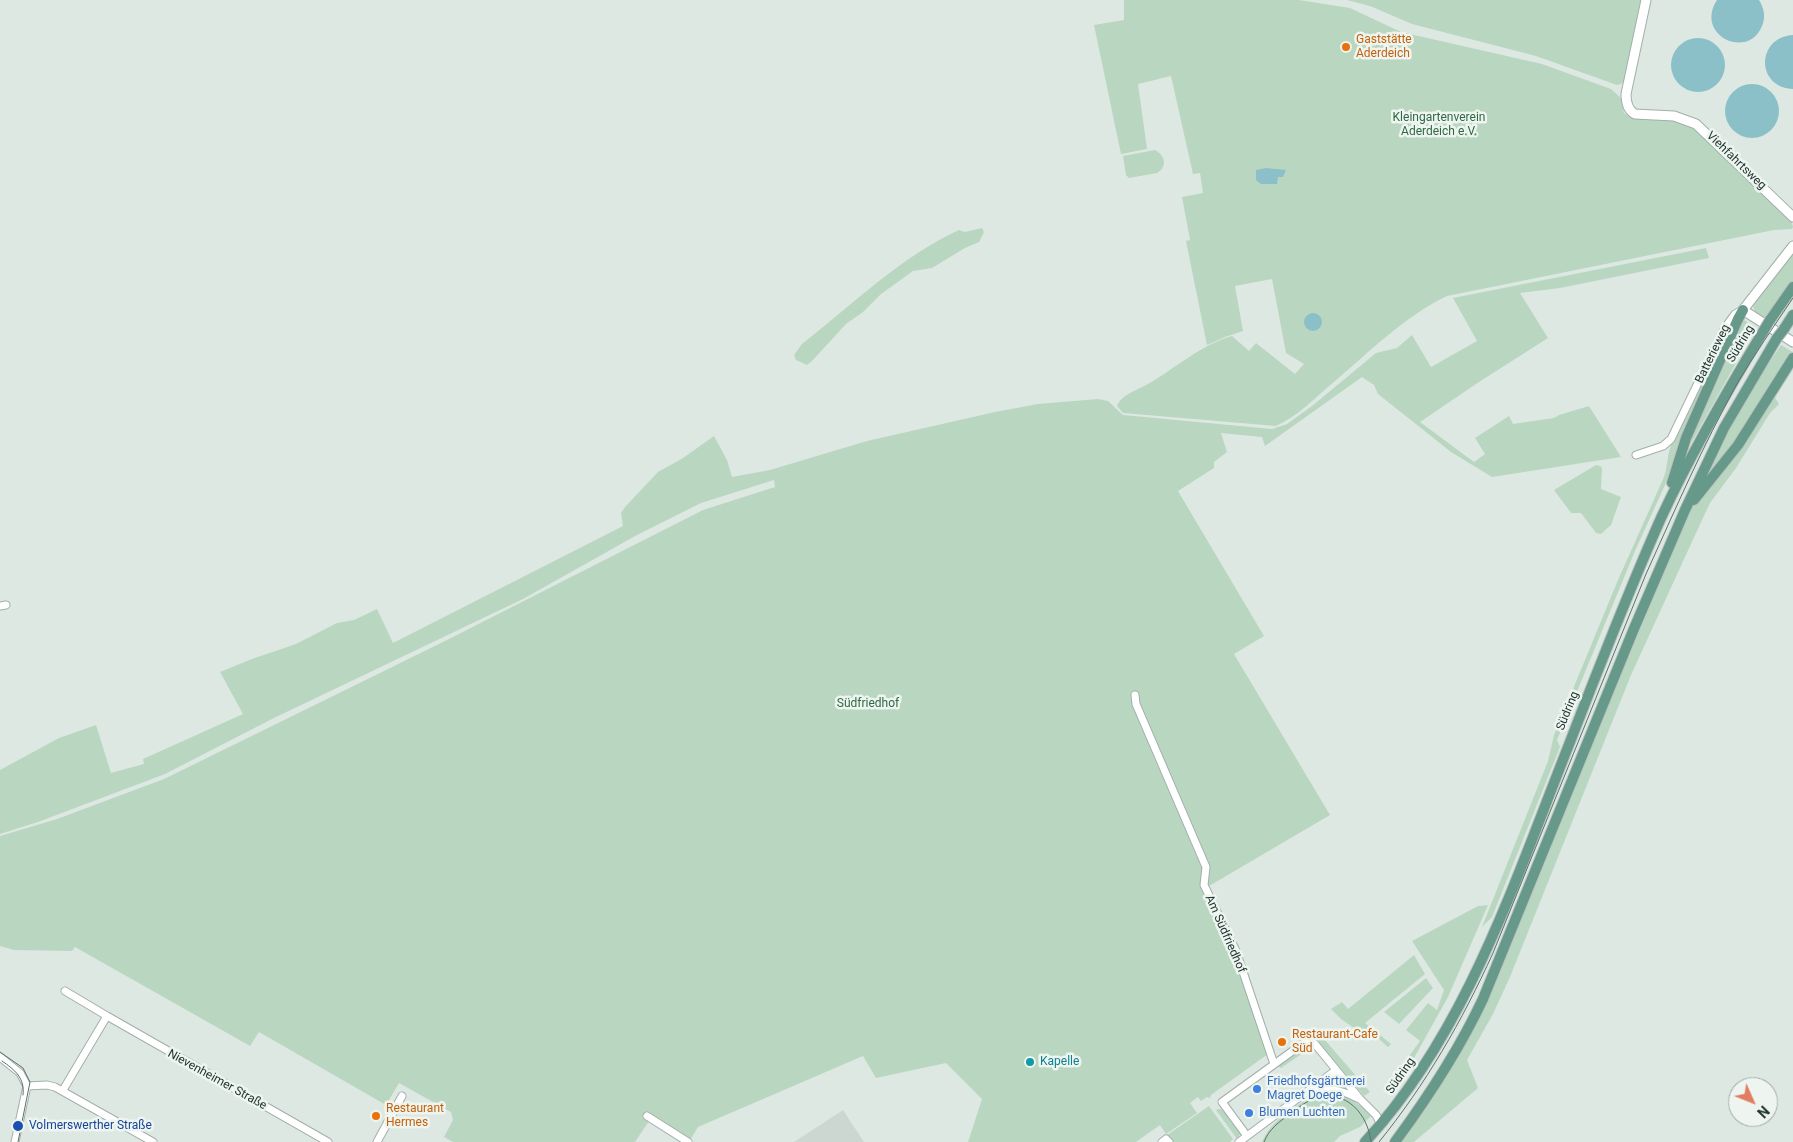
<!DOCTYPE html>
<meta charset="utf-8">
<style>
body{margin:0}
#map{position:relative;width:1793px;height:1142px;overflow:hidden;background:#dee8e3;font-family:Roboto,sans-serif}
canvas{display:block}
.north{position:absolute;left:1728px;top:1077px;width:50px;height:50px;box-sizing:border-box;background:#eef5f1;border:1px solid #9ca9a4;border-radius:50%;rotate:134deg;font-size:14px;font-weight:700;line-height:20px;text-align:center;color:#213630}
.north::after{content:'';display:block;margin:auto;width:18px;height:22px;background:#e37d62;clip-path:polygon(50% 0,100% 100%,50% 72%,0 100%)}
</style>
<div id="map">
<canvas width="1793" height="1142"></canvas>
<div class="north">N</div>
</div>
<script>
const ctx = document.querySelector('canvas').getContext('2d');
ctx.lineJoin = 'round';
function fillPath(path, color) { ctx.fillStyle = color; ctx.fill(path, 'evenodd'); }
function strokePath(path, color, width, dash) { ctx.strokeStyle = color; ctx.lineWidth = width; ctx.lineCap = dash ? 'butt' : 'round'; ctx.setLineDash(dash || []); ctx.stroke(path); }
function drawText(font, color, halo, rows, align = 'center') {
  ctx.font = font + ' Roboto,sans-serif'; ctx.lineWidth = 5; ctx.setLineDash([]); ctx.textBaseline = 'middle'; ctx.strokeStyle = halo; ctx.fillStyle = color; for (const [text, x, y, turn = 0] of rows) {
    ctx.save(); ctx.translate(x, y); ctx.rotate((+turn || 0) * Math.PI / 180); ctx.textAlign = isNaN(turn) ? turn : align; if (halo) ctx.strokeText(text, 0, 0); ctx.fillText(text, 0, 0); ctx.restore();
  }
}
fillPath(new Path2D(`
 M843,1110L864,1142H794Z`), '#cdd7d2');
fillPath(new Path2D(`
 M1124,0H1299L1350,8L1401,32L1542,64L1611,89L1621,98L1624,113L1630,117L1680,121L1698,129L1791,220L1793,227L1792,229L1774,230L1447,296C1404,316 1364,357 1328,387C1312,401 1296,417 1276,426L1123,413L1117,406C1122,394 1138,390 1148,384C1176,368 1200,345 1232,336L1249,351L1256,343L1295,374L1304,364L1286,353L1272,279L1235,286L1243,331L1225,337L1207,345L1186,241L1190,240L1182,197L1203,193L1200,173L1193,174L1171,76L1138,84L1147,149L1121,154L1094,25L1124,20Z
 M1347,0H1643L1626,79L1621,84L1617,85L1536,56L1412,24L1370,6Z
 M1155,150C1165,155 1168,167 1157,173L1129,178L1126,175L1123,156Z
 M982,228L984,232L979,242L965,248L932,268L913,271L881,294L863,312L846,324L812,361L807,365L796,360L794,355L802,344C852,305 900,257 959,230L965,232Z
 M1706,248L1709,258L1560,288L1520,293L1548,338L1479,382L1420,422L1474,462L1485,454L1475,438L1509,416L1513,424L1554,418L1559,415L1589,406L1621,457L1492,477L1451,452L1378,394L1374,385L1362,377L1265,446L1262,437L1221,433L1227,452L1214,462V468L1178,491L1264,636L1234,654L1330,815L1204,889L1232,948L1268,1054L1211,1095L1210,1098L1207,1097L1201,1101L1198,1097L1190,1103L1197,1113L1166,1134L1160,1125L1136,1142H968L982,1099L946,1063L876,1078L863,1056L698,1127L689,1142L649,1121L635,1142H453L444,1137L453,1120L451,1112L399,1083L386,1105L259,1032L250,1046L75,947L72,951L14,950L0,946V836L57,819L164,779L445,641L703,510L775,487L774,480L701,503L637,535L523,599L274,718L165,774L38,822L0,834V770L59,738L96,725L111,773L144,764L143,759L243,714L220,672L252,659L296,644L337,623L354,620L377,609L393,643L623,526L621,513L625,507L658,472L683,458L714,436L727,460L732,477L770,470L867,441L995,412L1038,404L1098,399L1108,401L1123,415L1272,429L1287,424L1312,406L1376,353L1397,348L1412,335L1431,367L1477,341L1453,298Z
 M1793,253V281L1767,319L1755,312L1753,306L1756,300Z
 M1734,318L1675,463L1635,551L1557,740L1560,747L1492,917L1482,927L1548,761L1554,735L1618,580L1664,477C1668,466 1667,453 1672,443C1691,401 1710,358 1734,318Z
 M1744,320L1756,327L1683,458L1687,444L1742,321Z
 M1781,345L1793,352V365L1774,396L1779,404L1770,413L1736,468L1710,503L1696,533L1631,675L1510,977L1493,1014L1467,1060L1478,1088L1414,1142H1399L1461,1051L1710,464L1750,392Z
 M1596,465L1600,466L1602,468L1601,489L1621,497L1611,525L1601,534L1596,533L1581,513H1571L1554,490Z
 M1488,905L1448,997L1409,1067L1404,1063L1420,1041L1406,1030L1428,1003L1437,1010L1444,990L1412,941L1478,906Z
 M1414,955L1425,974L1365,1023L1391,1044L1388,1047L1370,1031L1366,1036L1341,1019L1331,1009L1342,1002L1348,1009Z
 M1426,978L1433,988L1399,1024L1384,1012Z
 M1318,1032L1370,1092L1364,1096L1313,1036Z
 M1307,1045L1315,1048L1313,1050L1309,1049L1281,1068L1278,1066Z
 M1335,1076H1338L1351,1091L1323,1084Z
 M1320,1093C1344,1093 1355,1099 1371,1116L1360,1127L1340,1136L1334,1142H1262C1270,1122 1291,1109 1309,1098L1308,1096Z
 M1209,1106L1233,1139L1230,1142H1173L1167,1135Z
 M1218,1109L1226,1110L1241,1133L1237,1139L1216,1110Z`), '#b9d7c0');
fillPath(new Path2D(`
 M1717,0H1759C1764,8 1766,17 1762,26C1748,61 1694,35 1717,0Z
 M1793,35V89H1792C1755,86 1757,37 1793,35Z
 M1671 65a27 27 0 1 1 54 0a27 27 0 1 1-54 0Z
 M1725 111a27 27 0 1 1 54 0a27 27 0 1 1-54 0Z
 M1266,168L1286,170L1283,177H1278L1277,184H1261L1256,180V170Z
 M1304 322a9 9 0 1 1 18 0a9 9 0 1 1-18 0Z`), '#8bc0c8');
const minor = new Path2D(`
 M1636,455L1663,446L1671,439L1724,329L1735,314L1743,310
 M0,606L6,605
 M1135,695L1136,704L1206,867L1204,885L1236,951L1274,1064
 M107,1016L328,1142
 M0,1057L20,1073L27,1086
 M27,1086L47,1085L55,1087L153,1142
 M63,1090L107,1016L65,991
 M1310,1092C1328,1087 1342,1090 1357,1098
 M647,1116L688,1142
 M1247,1136L1222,1102L1305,1042L1309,1040L1315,1044L1360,1099L1376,1115L1381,1124
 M15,1142L27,1086
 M377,1142L402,1096
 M1162,1142L1166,1139L1169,1142
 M1239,1142L1336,1070`);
const tertiary = new Path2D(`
 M1646,0L1626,94C1626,101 1627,110 1635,114L1674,116L1696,124L1793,217
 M1793,246L1743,310L1793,342`);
const primary = new Path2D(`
 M1770,320L1793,287
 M1784,329L1793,315
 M1672,483L1686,438L1738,319L1743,310
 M1694,500L1738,445L1793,358
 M1365,1142C1467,1032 1515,880 1570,742C1599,667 1628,592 1661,518C1691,453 1727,391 1764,330
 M1395,1142C1429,1096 1459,1050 1483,999L1633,631L1685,510L1724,428L1777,338`);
strokePath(minor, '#a2afaa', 9);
strokePath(tertiary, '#a2afaa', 11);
strokePath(primary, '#bcc3c1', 12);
strokePath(minor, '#fff', 7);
strokePath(tertiary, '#fff', 9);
strokePath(primary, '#67998b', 10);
strokePath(new Path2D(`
 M0,1052L23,1068L30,1082L18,1142
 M2,1061C15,1070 25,1078 23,1095
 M1264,1142C1269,1129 1279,1122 1290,1114C1298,1108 1306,1101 1316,1098C1346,1089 1368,1114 1371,1142
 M1379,1142C1426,1084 1462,1021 1493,953L1646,574C1675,510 1703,445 1737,384C1754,355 1774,326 1793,298`), '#5b726b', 1);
const primaryBridge = new Path2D(`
 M1764,330L1770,320
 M1777,338L1784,329`);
strokePath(primaryBridge, '#bcc3c1', 12, []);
strokePath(primaryBridge, '#67998b', 10);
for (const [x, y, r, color] of [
 [1346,47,5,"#e8710a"],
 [1282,1042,5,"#e8710a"],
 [1030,1062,5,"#0f9aa8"],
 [1257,1089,5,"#3f7fe0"],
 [1249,1113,5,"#3f7fe0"],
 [376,1116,5,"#e8710a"],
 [18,1126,6,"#1a4fb4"]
]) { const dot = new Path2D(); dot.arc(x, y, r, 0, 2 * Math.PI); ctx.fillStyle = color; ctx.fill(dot); strokePath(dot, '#eef5f1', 2); }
drawText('12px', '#c56008', '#eef5f1', [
 ["Gaststätte",1356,40],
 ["Aderdeich",1356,54],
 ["Restaurant-Cafe",1292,1035],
 ["Süd",1292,1049],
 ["Restaurant",386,1109],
 ["Hermes",386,1123]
], 'left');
drawText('12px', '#306844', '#eef5f1', [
 ["Kleingartenverein",1439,118],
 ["Aderdeich e.V.",1439,132],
 ["Südfriedhof",868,704]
]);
drawText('12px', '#213630', '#eef5f1', [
 ["Viehfahrtsweg",1736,161,44],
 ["Südring",1741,344,-59],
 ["Batterieweg",1713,354,-64],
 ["Südring",1568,711,-68],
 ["Am Südfriedhof",1225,934,66],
 ["Südring",1401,1076,-55],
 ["Nievenheimer Straße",217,1080,29]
]);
drawText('12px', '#0d838f', '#eef5f1', [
 ["Kapelle",1040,1062]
], 'left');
drawText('12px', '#366cbe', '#eef5f1', [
 ["Friedhofsgärtnerei",1267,1082],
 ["Magret Doege",1267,1096],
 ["Blumen Luchten",1259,1113]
], 'left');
drawText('12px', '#164399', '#eef5f1', [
 ["Volmerswerther Straße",29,1126]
], 'left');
</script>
